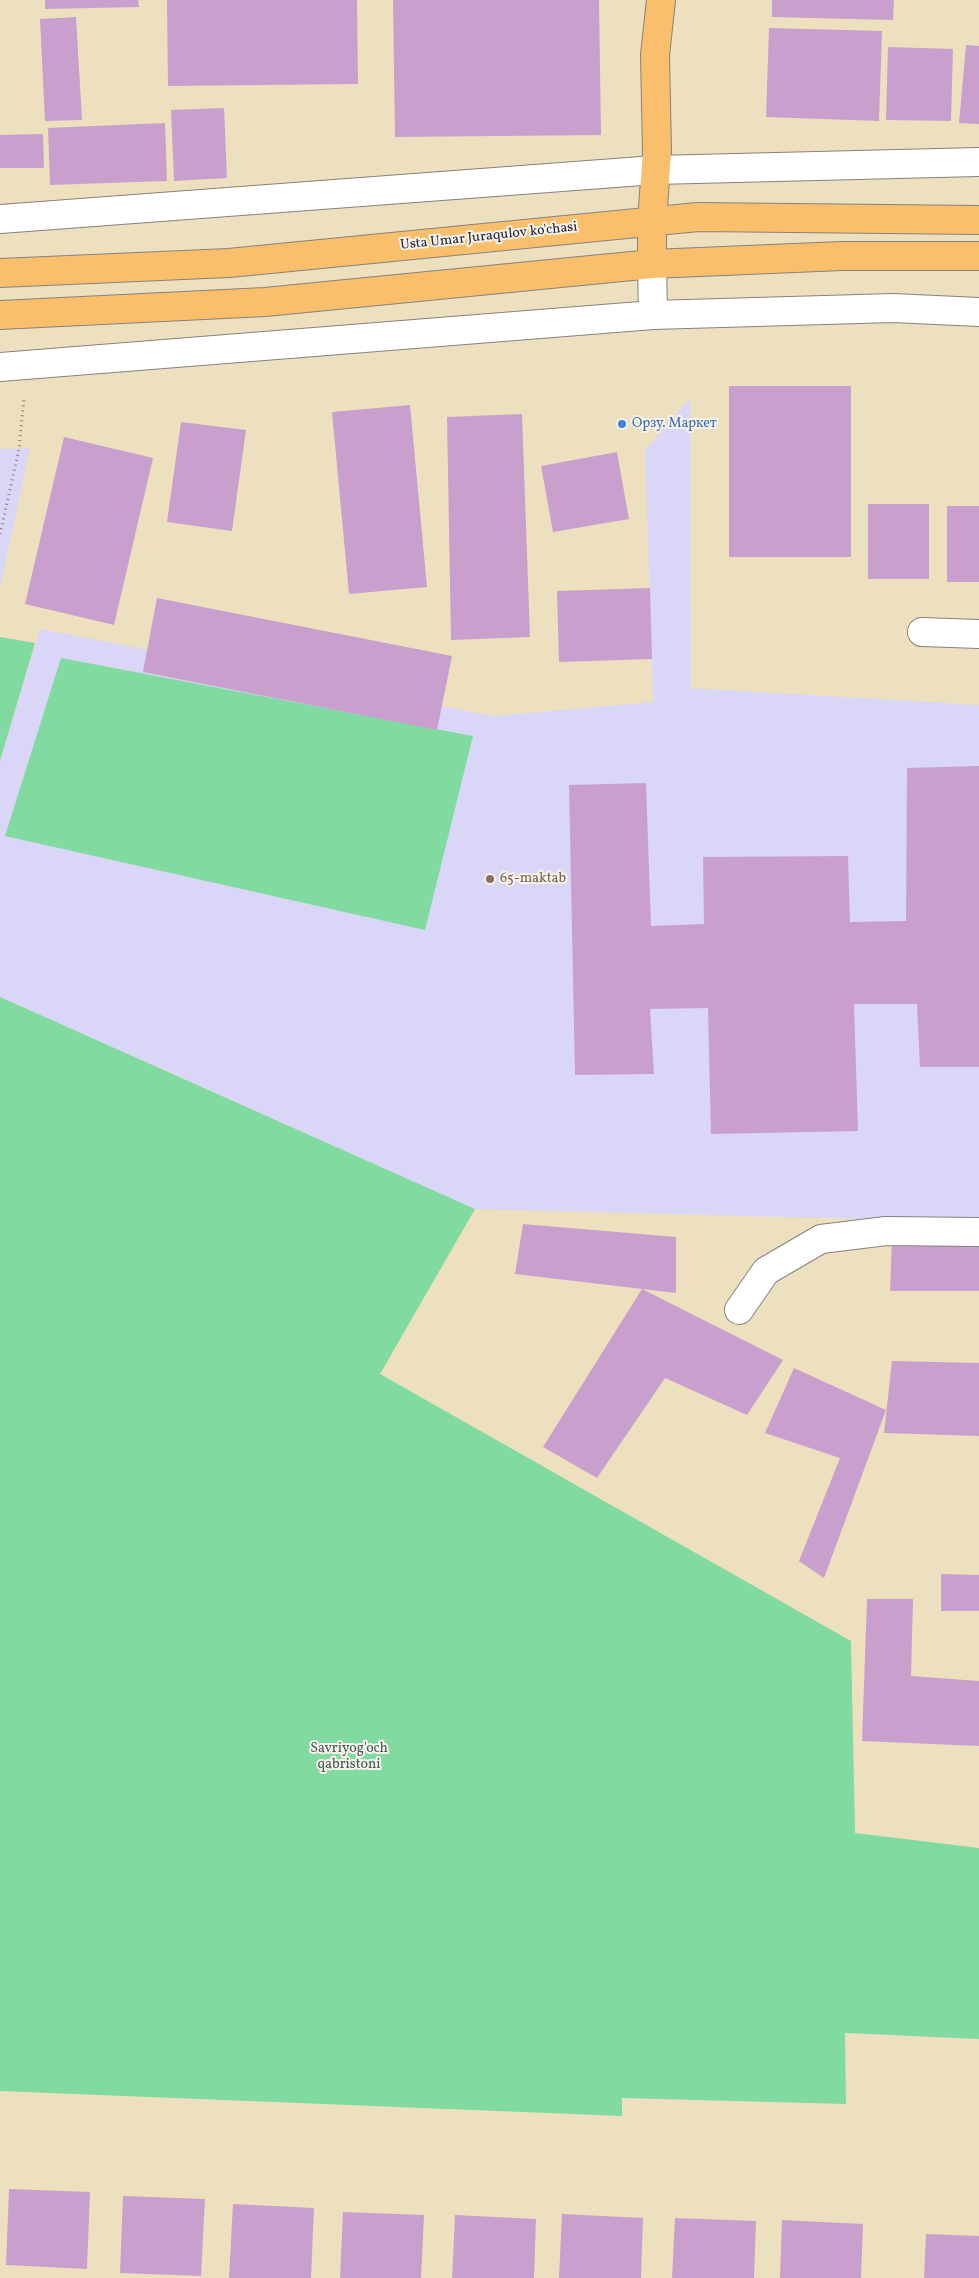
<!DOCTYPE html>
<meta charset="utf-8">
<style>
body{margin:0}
canvas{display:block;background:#ece0bf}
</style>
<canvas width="979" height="2278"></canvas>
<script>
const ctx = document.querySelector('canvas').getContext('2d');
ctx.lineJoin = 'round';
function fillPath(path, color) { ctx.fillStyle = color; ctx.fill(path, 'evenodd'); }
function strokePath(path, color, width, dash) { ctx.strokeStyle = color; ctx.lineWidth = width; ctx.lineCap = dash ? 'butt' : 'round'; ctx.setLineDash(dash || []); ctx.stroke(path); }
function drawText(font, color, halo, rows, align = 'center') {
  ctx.font = font + ' Vollkorn,serif'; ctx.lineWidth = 4; ctx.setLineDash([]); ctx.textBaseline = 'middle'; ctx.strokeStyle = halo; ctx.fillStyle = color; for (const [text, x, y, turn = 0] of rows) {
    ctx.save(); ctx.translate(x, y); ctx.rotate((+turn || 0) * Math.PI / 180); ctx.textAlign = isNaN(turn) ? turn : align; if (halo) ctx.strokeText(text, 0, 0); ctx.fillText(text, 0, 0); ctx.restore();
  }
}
fillPath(new Path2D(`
 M690,398L691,688L979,705V1222L475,1209L0,997V761L40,629L493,716L653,702L645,451Z
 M30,448L0,588V449Z`), '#dad6f7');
fillPath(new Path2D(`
 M0,637L35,643L0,761Z
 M61,658L473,736L425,930L5,836Z
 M0,997L475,1209L380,1374L851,1641L855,1833L979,1848V2039L845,2033L846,2104L622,2098V2116L0,2091Z`), '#81daa0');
fillPath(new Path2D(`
 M45,0H138L139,7L45,9Z
 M167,0H357L358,84L168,86Z
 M393,0H599L601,135L395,137Z
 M772,0H894L893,20L772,17Z
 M76,17L82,120L45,121L40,19Z
 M769,28L882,31L879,121L766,117Z
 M966,45L979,46V124L959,123Z
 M888,47L953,49L951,121L886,120Z
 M224,108L227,178L174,181L171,110Z
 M165,123L167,181L50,185L48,128Z
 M43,134L44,168H0V135Z
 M729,386H851V557H729Z
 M410,405L427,587L349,594L332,412Z
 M522,414L530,637L451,640L447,417Z
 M181,422L246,430L232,531L167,522Z
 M64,437L153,458L114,625L25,604Z
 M617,452L629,519L553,532L541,466Z
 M868,504H929V579H868Z
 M947,506H979V582H947Z
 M650,588L652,659L559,662L557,591Z
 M157,598L452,656L437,730L143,672Z
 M979,766V1067H920L917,1004H854L858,1131L711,1134L708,1008L650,1009L654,1074L575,1075L569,785L646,783L651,926L704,924L703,857L848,856L850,922L906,921L907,768Z
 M523,1224L676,1237V1293L515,1274Z
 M892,1239L979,1240V1291H890Z
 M642,1289L783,1360L747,1415L665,1378L597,1478L543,1447Z
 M892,1361L979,1363V1436L884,1433Z
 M794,1368L886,1410L824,1578L799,1561L840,1458L765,1433Z
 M941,1574L979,1575V1611H941Z
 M867,1599H913L911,1676L979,1681V1746L862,1741Z
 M9,2189L90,2192L87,2269L6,2265Z
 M123,2196L205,2199L201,2276L120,2273Z
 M233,2204L314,2208L311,2278H229Z
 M343,2212L424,2215L421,2278H340Z
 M562,2214L643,2218L641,2278H559Z
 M455,2215L536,2219L534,2278H452Z
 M675,2218L756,2221L754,2278H672Z
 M782,2220L863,2224L861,2278H780Z
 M926,2234L979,2236V2278H924Z`), '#c9a0cd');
const minor = new Path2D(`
 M0,219L655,170L979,162
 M652,264L653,315
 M0,367L653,315L893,308L979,312
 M922,632L979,634
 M739,1310L766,1271L821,1239L886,1231L979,1232`);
const major = new Path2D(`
 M652,264V222L657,152L655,55L661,0
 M0,273L229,263L698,217L979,220
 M0,315L265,302L652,264L842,256H979`);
strokePath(minor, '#87817d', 30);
strokePath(major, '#87817d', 30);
strokePath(new Path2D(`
 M0,534L19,449L24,398`), '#87817d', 3, [1, 4]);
strokePath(minor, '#fff', 28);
strokePath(major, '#f9bf6d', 28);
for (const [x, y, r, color] of [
 [622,424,5,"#3f7fe0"],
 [490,879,5,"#8d6e63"]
]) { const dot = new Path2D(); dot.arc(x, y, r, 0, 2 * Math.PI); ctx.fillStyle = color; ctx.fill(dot); strokePath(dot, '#f7f3e8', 2); }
drawText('14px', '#22223b', '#f7f3e8', [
 ["Usta Umar Juraqulov ko'chasi",489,237,-6]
]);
drawText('14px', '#366cbe', '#f7f3e8', [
 ["Орзу. Маркет",632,424]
], 'left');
drawText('14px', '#785e54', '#f7f3e8', [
 ["65-maktab",500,879]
], 'left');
drawText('14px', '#3e5959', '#f7f3e8', [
 ["Savriyog'och",349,1749],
 ["qabristoni",349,1765]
]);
</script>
